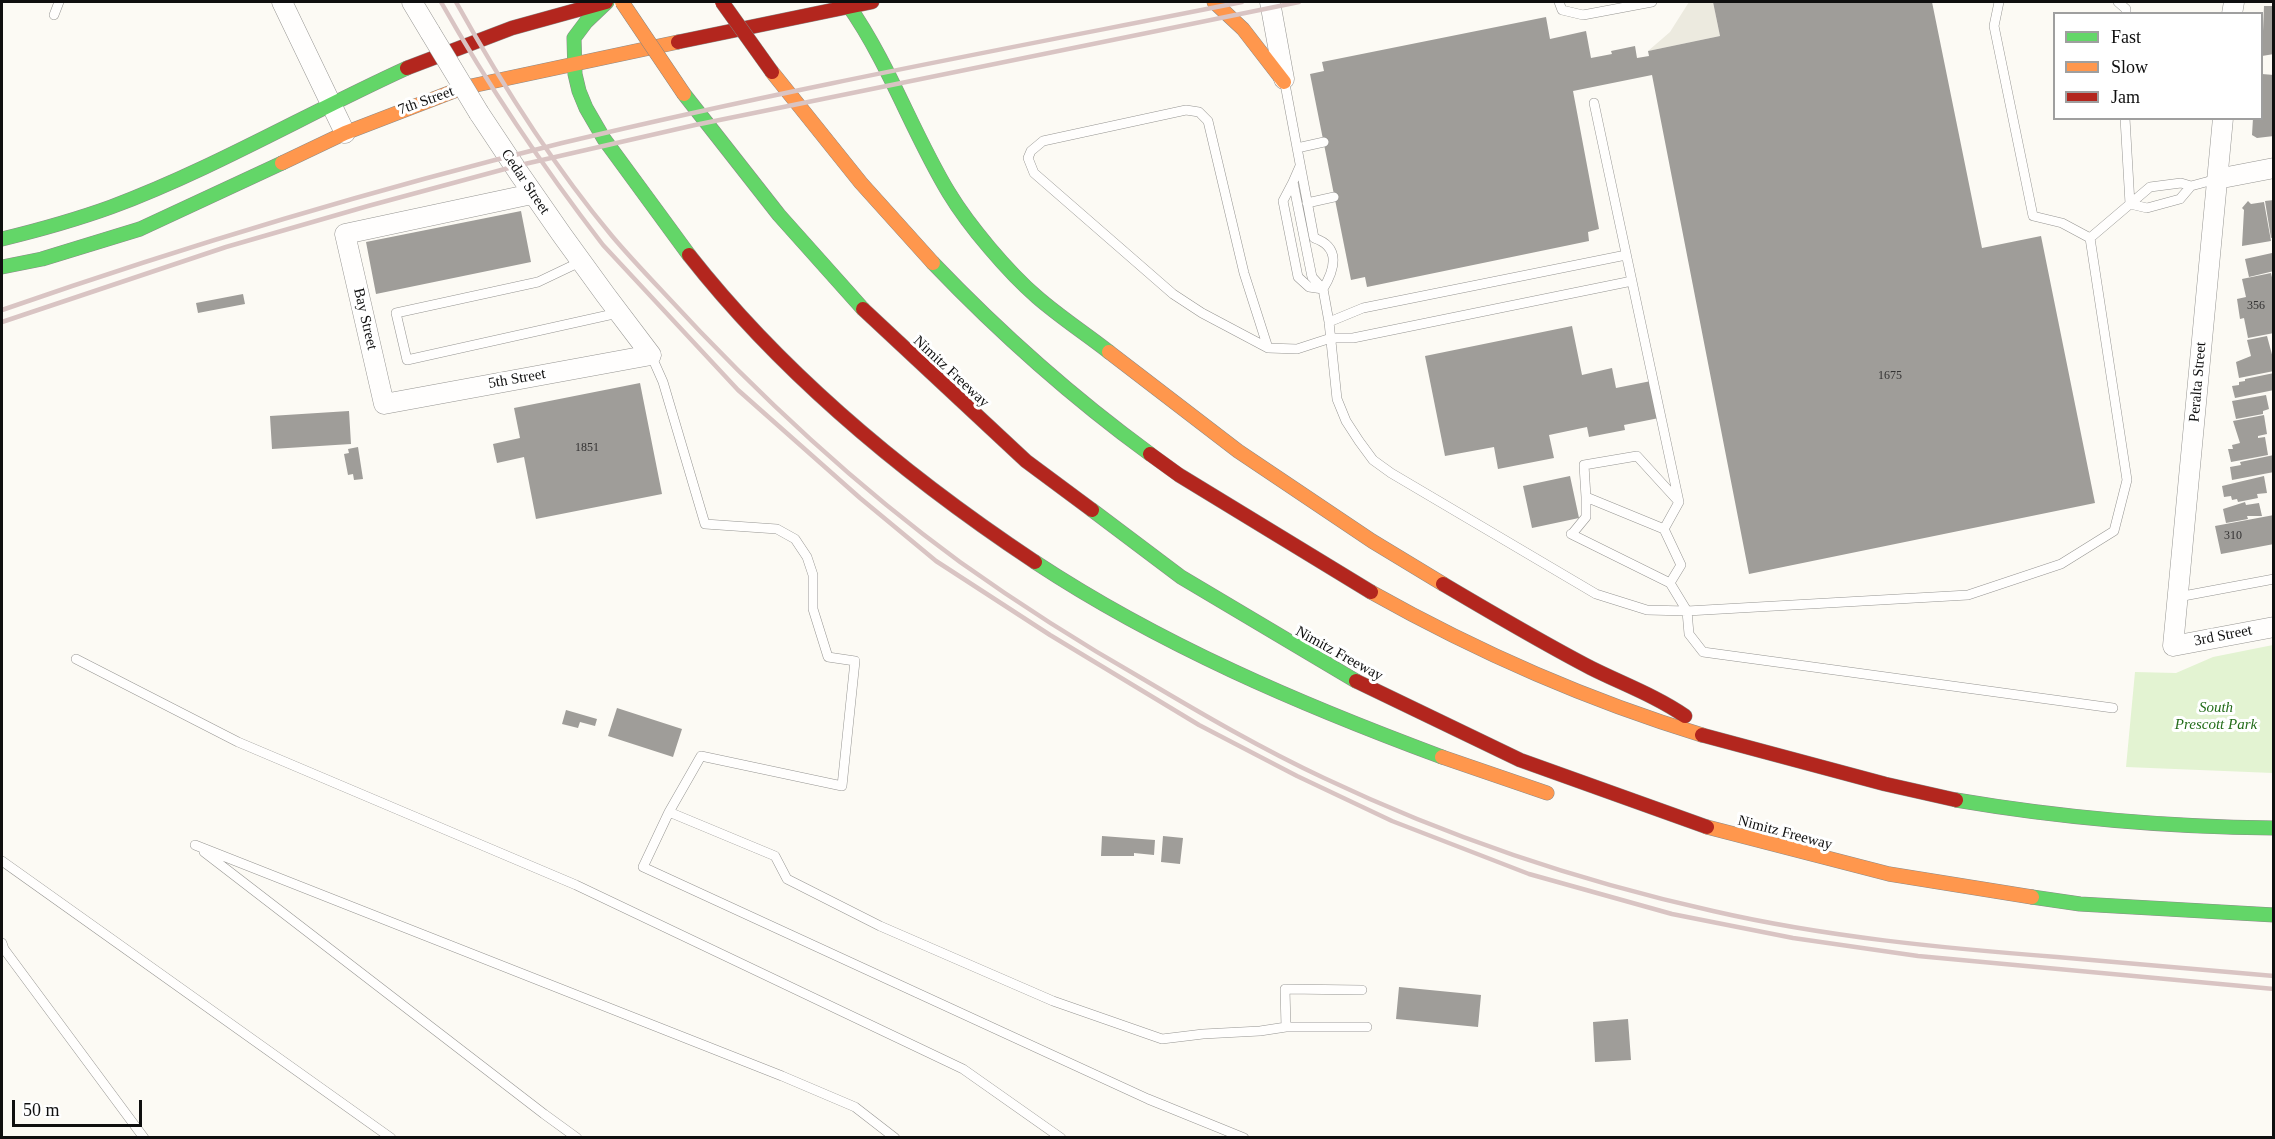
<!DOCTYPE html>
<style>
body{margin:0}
#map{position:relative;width:2275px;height:1139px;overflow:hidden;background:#fcfaf4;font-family:"Times New Roman",serif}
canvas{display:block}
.frame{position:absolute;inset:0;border:3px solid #0f0f0f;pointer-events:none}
.legend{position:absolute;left:2053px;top:12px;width:210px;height:108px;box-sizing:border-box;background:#fff;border:2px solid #9f9f9f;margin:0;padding:8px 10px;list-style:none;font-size:18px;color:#0f0f0f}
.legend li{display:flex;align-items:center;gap:12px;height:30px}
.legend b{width:30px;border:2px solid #9f9f9f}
.scale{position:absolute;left:12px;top:1100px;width:130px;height:27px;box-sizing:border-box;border:3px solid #0f0f0f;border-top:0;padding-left:8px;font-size:18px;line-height:21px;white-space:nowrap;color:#0f0f0f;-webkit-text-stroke:4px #fff;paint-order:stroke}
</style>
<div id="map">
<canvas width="2275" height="1139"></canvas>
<div class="frame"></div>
<ul class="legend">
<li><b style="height:8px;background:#63d668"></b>Fast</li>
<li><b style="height:8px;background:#ff974d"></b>Slow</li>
<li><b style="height:8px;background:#b3261e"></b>Jam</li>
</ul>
<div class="scale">50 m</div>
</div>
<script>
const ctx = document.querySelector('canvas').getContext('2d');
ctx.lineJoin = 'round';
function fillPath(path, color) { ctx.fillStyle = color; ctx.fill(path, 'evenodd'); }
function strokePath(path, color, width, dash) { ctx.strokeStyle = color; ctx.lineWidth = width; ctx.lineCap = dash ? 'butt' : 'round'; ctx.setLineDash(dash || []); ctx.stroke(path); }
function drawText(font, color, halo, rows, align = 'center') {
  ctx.font = font + ' "Times New Roman",serif'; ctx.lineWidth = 6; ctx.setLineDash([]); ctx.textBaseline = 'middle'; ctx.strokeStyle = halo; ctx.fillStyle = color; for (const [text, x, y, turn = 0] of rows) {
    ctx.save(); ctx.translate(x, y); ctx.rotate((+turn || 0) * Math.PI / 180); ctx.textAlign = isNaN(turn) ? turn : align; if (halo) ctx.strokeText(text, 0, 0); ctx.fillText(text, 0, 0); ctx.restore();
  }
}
fillPath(new Path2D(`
 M2273,645V773L2126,767L2135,672L2176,673L2213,657Z`), '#e3f3d2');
fillPath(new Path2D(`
 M1689,2H1713L1720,36L1648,51L1670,32Z`), '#eceadf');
fillPath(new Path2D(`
 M1713,2H1932L1982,248L2041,236L2095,503L1749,574L1652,75L1573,91L1599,229L1588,232L1589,241L1367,287L1365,277L1351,280L1310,74L1324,71L1322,62L1546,17L1550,39L1586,31L1591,58L1612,54L1611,51L1635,46L1637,58L1649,56L1648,51L1720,36Z
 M2264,6H2274V54L2262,56Z
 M2262,74L2274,75V136L2257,138L2252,135L2253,118H2262Z
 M2274,200V237L2271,238L2265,201Z
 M2248,201L2251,204L2264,202L2271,241L2242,246L2244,210L2242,208Z
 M521,211L531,262L376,294L366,242Z
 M2272,253L2274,271L2249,277L2245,259Z
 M2271,273L2274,286V333L2248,338L2244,318L2240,319L2237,299L2246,297L2242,279Z
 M243,294L245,304L198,313L196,303Z
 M1572,326L1582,375L1612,368L1616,388L1656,380L1664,417L1624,425L1625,430L1589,437L1587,427L1549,435L1554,458L1498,469L1494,447L1445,456L1425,356Z
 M2267,336L2274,362V371L2239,378L2236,362L2251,356L2247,340Z
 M2274,373V390L2235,398L2232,386L2239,385V382L2245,381V379Z
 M640,383L662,494L536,519L524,457L497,463L493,444L520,438L514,408Z
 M2266,395L2269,409L2263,411V414L2236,419L2232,401Z
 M349,411L351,444L272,449L270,416Z
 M2264,415L2267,434L2258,436V438L2265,437L2268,455L2231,462L2228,449H2233L2232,445L2240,443L2233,421Z
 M358,447L363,479L354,480L353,474L348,475L344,454L349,453L348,449Z
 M2274,455V472L2232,480L2230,467L2241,465L2240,462Z
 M1570,476L1579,518L1532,528L1523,486Z
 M2264,476L2267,493L2257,494L2258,498L2238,502L2237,499L2232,500L2231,496L2224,497L2222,486Z
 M2245,502L2246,505L2259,503L2262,516H2247L2248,519L2226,523L2223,509Z
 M2274,515V544L2221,554L2215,526Z
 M617,708L682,729L673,757L608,736Z
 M566,710L597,719L595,726L580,722L578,728L562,724Z
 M1102,836L1155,840L1154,855L1134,853V856H1101Z
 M1163,836L1183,838L1180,864L1161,862Z
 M1399,987L1481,995L1478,1027L1396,1019Z
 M1628,1019L1631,1060L1595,1062L1593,1022Z`), '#9f9d99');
const lane = new Path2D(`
 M1559,2L1562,10L1583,15L1652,2
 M2118,2L2126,9V14
 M54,15L59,2
 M1285,84L1314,238C1341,247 1335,269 1323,289L1329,322L1337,399L1346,421L1359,441L1373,460L1391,473L1596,594L1647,610L1687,611L1968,595L2061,564L2114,531L2127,480L2090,238L2062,223L2033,216L1994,26L1999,2
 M1594,103L1679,502
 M2125,118L2130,204
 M1297,148L1324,142
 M1300,166L1293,182L1312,277L1323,289
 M1293,182L1283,201L1298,277L1309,287L1323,289
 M1307,203L1334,197
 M2130,204L2147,208L2180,199L2191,186L2217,179
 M2090,238L2150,187L2181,183L2191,186
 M580,262L538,282L396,313L407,360L618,313
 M1329,322L1363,308L1626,255
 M1268,348L1202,313L1173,294L1034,173L1028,158L1031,151L1043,141L1186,110L1199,112L1208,121L1244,273L1268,348L1297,349L1331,338H1353L1632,281
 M651,355L663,382L705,524L777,529L795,539L807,557L813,575V609L828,657L855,661L842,786L701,756L669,812L775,856L787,879L880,926L1053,1001L1162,1039L1203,1034L1260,1031L1286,1027L1285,989L1362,990
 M1664,529L1679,502L1637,456L1584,465L1586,497L1664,529L1681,565L1670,583
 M1571,534L1670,583L1687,611L1689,634L1703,652L2113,708
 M1572,534L1586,517V497
 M2178,597L2274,579
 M76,659L238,742L576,885L963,1069L1061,1138
 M669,812L643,867L1148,1099L1244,1138
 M195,845L782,1076L855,1107L895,1138
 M204,852L544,1114L577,1138
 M2,861L391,1138
 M2,943L4,949L144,1138
 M1286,1027H1367`);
const street = new Path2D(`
 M282,2L345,133
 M412,2L430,32
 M1270,2L1284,79
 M2232,14L2234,2
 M479,113C533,196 590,276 651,355L384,404L345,234L532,194
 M2223,118L2173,646L2274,627
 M2217,179L2274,168`);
const fast = new Path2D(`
 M607,2L586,22L574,38L575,74L579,91L586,108L604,139L689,255
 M848,5C889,63 912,132 949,193C969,226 1008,272 1037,297C1060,317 1086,334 1109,352
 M684,94L779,215L863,309
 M2,239C39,230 75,220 111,207C213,169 308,113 407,68
 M933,263C1000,333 1072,397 1150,454
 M2,267L42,259L140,229L282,163
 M1092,510L1181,577L1356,681
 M1035,562C1161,645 1302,705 1442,757
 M1956,800C2062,818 2167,827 2274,828
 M2032,897L2080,904L2274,915`);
const slow = new Path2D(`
 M1214,2L1243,29L1284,82
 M772,72L861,183L933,263
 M282,163L345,133L462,88L678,42
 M1109,352L1238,451L1372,541L1443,584
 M1371,592C1476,651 1587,700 1702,735
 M1442,757L1547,793
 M1707,827L1889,874L2032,897`);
const jam = new Path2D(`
 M678,42L872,2
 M407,68L512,28L606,2
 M689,255C785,377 907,477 1035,562
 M863,309L1026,461L1092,510
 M1150,454L1179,475L1371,592
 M1443,584C1492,613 1541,642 1591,668C1623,684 1656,696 1685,716
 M1356,681L1520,760L1707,827
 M1702,735L1885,784L1956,800`);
strokePath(lane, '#969592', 10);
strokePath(street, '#969592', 21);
strokePath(fast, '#8c8b89', 15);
strokePath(slow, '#8c8b89', 15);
strokePath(jam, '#8c8b89', 15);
strokePath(lane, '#fffefd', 9);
strokePath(street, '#fffefd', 20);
strokePath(fast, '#63d668', 14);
strokePath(slow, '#ff974d', 14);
strokePath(jam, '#b3261e', 14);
strokePath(new Path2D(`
 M441,2C489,87 543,167 603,245L738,390L860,498L936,561L1050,635L1199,725L1297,776L1392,821L1529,874L1672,914L1793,938L1918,956L2274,989
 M456,2C501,83 552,164 612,236C628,255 646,274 663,292C754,391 852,483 960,562C1019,604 1080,643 1143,679C1202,714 1262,749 1324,778C1448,837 1579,881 1713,911C1826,937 1942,948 2057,957C2129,963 2201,970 2274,976
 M2,310C186,246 372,190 562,143C787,89 1015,47 1242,2
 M2,322L226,247L368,206L516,166L695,125L1299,2`), '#d9c4c3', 4.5);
const streetBridge = new Path2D(`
 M430,32L479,113`);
const slowBridge = new Path2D(`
 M622,2L684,94`);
const jamBridge = new Path2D(`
 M722,2L772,72`);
strokePath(streetBridge, '#969592', 21, []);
strokePath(slowBridge, '#83827f', 15, []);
strokePath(jamBridge, '#83827f', 15, []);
strokePath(streetBridge, '#fffefd', 20);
strokePath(slowBridge, '#ff974d', 14);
strokePath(jamBridge, '#b3261e', 14);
drawText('12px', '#333232', null, [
 ["356",2256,306],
 ["1675",1890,376],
 ["1851",587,448],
 ["310",2233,536]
]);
drawText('15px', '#0f0f0f', '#fff', [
 ["7th Street",426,101,-20],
 ["Cedar Street",525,182,56],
 ["Bay Street",365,319,77],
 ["Nimitz Freeway",951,372,43],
 ["5th Street",517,379,-10],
 ["Peralta Street",2198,382,-85],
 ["3rd Street",2223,636,-11],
 ["Nimitz Freeway",1339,654,29],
 ["Nimitz Freeway",1785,833,15]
]);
drawText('italic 15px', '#236c19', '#fff', [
 ["South",2216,708],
 ["Prescott Park",2216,725]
]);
</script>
